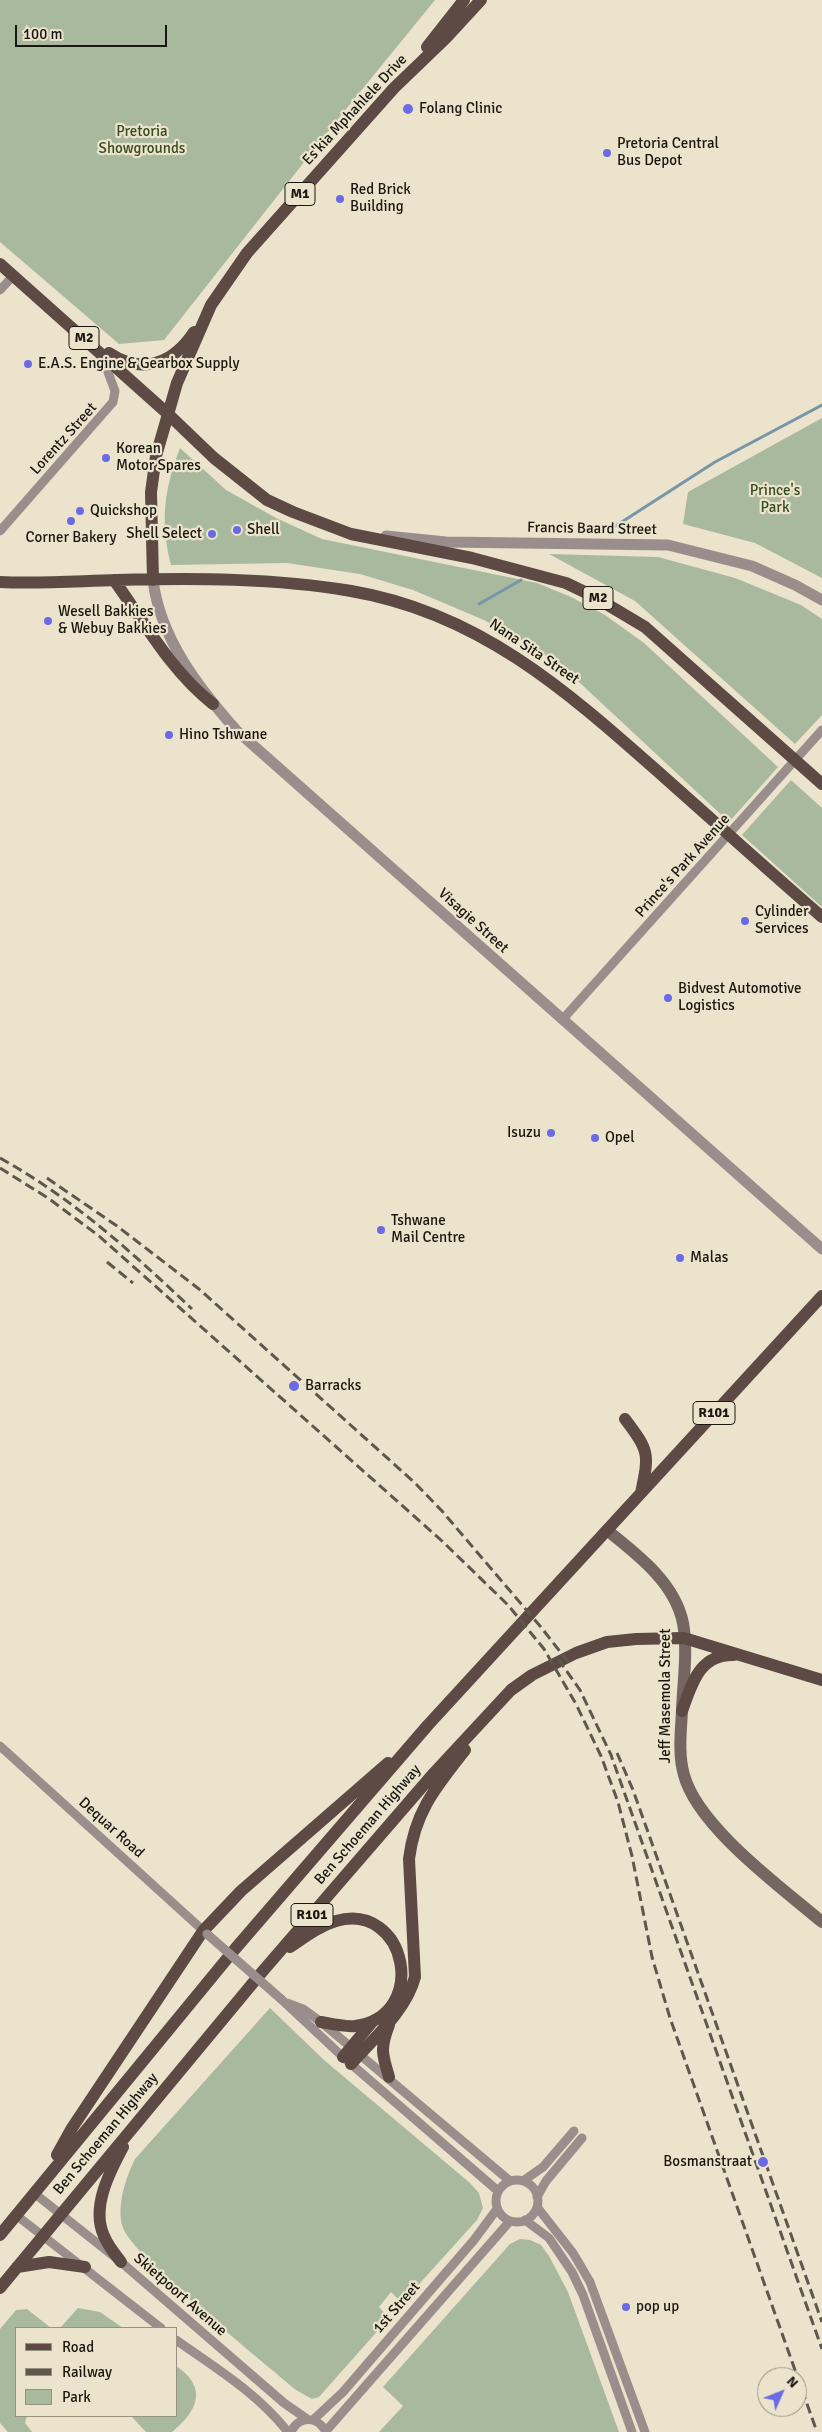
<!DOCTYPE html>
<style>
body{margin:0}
#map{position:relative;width:822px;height:2432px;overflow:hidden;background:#ebe3cc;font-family:Signika,sans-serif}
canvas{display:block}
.legend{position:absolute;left:15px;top:2327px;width:162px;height:90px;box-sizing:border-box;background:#ebe3cc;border:1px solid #979180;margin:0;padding:6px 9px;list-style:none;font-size:15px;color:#19170f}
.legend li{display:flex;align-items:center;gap:10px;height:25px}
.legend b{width:25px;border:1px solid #979180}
.north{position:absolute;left:757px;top:2367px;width:50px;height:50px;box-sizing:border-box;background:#ebe3cc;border:1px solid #979180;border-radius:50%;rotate:46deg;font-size:14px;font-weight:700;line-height:20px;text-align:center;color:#19170f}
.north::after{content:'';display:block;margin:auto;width:18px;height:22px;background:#6a6be4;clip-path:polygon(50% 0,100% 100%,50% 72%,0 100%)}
.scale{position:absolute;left:15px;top:25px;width:152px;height:22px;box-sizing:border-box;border:2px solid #19170f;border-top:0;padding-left:6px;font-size:15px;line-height:18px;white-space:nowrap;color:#19170f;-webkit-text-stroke:4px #ebe3cc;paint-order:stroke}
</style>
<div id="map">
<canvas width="822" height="2432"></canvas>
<ul class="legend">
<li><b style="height:6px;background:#5d4a45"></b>Road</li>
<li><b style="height:6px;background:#5c584b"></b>Railway</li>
<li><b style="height:14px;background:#a9b99d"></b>Park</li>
</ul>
<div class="north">N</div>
<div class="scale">100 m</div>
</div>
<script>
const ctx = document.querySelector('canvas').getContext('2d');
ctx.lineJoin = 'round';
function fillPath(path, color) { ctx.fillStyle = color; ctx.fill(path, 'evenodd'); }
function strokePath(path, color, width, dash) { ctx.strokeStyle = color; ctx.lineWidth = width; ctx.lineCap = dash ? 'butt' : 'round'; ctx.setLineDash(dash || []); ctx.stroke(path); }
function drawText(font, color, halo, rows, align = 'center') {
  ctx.font = font + ' Signika,sans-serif'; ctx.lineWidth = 4.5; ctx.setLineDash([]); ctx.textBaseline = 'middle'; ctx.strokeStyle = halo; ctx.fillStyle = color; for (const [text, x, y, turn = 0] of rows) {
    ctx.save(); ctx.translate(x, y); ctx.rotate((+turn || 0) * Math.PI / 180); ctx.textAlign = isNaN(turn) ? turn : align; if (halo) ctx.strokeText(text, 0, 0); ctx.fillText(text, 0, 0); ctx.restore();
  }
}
fillPath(new Path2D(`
 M0,0H435L338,119L164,340L119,344L0,242Z
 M822,418V578L755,543L683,524L688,492Z
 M180,448L226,490L276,518L322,539L537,583L571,597L605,615L644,643L778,767L729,822L580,683L536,648L484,620L413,590L360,574L287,563L171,565C160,521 164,490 180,448Z
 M549,554L658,557L735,578L801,605L822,619V715L795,744L635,601Z
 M791,780L822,808V907L742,835Z
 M270,2008L324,2060L470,2183L479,2193L483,2208L477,2220L402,2303L391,2292L379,2307L389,2318L319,2397L312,2399L296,2390C266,2364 129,2255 122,2225C117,2204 126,2177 135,2159Z
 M520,2239L530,2240L541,2245L549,2256L568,2292L619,2432H379L403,2406L383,2387L510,2244Z
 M78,2308L100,2312L123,2328H60Z
 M27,2309L51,2328H16V2416H27L25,2423L32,2432H8L0,2423V2329L16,2310Z
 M176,2366C208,2387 198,2411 172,2432H146L131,2416H176Z`), '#a9b99d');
strokePath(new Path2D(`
 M614,527L715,462L822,405
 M479,604L521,580`), '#7896aa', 3);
strokePath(new Path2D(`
 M0,290L13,276
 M0,531L113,402L115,391L102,356
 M562,1020L822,730
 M0,1746L207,1934
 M281,1999L343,2057L498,2191
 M287,2003L303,2009L321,2022L510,2181
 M496 2201a21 21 0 1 1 42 0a21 21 0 1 1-42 0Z
 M523,2181L543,2167L574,2131
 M34,2193L121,2262L284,2403L307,2419
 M537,2197L546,2181L582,2138
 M537,2207L573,2253L590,2282L645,2432
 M16,2215L161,2328
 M525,2220L549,2238L572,2272L583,2295L632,2432
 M176,2340C216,2368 257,2393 288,2432
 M313,2420L343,2392L474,2240L497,2209
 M326,2431L510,2221
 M291,2432C299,2415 318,2416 326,2432`), '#9a8e8c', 9);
strokePath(new Path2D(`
 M386,536L446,542L668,545L752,566L795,585L822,600
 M153,580C160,638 198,687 236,730L822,1249`), '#9a8e8c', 11);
strokePath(new Path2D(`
 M608,1531C638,1555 675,1583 683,1623C688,1651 683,1683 682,1710C681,1732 678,1754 684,1775C698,1827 781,1887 822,1922`), '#766662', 12);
strokePath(new Path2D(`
 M427,47L464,0
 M0,264L167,413L214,458L267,500L293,512L351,534L472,558L566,583L593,596L645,627L822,784
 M109,353C142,375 173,364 194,332
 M114,580C145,623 170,670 213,704
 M153,580L151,492L156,456L177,383L211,305L247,253L394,88L446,38L481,0
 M0,582C39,584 78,581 117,580C194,578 275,578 351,591C481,613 569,693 664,777C717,824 769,871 822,917
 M625,1419C650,1452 649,1454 641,1493
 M682,1711C692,1684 699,1654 734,1655
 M290,1947C305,1937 319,1926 336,1921C407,1901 430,2016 355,2026C343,2027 332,2024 321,2022
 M343,2057L373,2021
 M351,2064C374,2038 406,2011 415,1977L409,1859C415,1811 436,1787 465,1750
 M389,2077C382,2054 380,2048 389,2025
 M57,2155L72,2128L203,1931L241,1891L388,1763
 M0,2235L235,1949L428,1725L822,1296
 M121,2262C115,2254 108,2246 104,2236C91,2208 109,2173 123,2147
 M17,2267L49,2262L85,2267
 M0,2288L262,1972L434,1773L511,1690L532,1675L576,1653L607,1642L636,1639L684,1638L822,1680`), '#5d4a45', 12);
strokePath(new Path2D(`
 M0,1158C72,1198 132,1252 192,1309
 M0,1168L48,1198L99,1236L442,1541L508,1605L544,1649L576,1704L601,1756L618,1802L632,1856L652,1957L670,2018L817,2432
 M47,1178L117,1226L199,1289L414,1482L442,1511L540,1626L569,1663
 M107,1262L133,1283
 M558,1659L580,1690L611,1755L822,2349
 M617,1753L633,1790L822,2322`), '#5c584b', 3, [10, 5]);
strokePath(new Path2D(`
 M207,1934L281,1999`), '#9a8e8c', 9);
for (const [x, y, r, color] of [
 [408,109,6,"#6a6be4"],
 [607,153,5,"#6a6be4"],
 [340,199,5,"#6a6be4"],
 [28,364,5,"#6a6be4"],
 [106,458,5,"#6a6be4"],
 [80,511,5,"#6a6be4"],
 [71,521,5,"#6a6be4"],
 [237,530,5,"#6a6be4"],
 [212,534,5,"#6a6be4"],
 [48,621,5,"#6a6be4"],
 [169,735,5,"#6a6be4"],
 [745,921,5,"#6a6be4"],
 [668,998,5,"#6a6be4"],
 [551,1133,5,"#6a6be4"],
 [595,1138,5,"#6a6be4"],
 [381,1230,5,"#6a6be4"],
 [680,1258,5,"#6a6be4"],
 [294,1386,6,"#6a6be4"],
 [763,2162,6,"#6a6be4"],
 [626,2307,5,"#6a6be4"]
]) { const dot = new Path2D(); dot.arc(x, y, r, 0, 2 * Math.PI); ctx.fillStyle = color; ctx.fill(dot); strokePath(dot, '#ebe3cc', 2); }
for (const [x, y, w] of [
 [300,194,30],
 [84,338,30],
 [598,598,30],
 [714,1413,42],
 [312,1915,42]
]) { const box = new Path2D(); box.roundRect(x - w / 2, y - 11.5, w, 23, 4); ctx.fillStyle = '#ebe3cc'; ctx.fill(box); strokePath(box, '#19170f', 1); }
drawText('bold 14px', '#19170f', null, [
 ["M1",300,194],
 ["M2",84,338],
 ["M2",598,598],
 ["R101",714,1413],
 ["R101",312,1915]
]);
drawText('15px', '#19170f', '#ebe3cc', [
 ["Folang Clinic",419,109],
 ["Pretoria Central",617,144],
 ["Bus Depot",617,161],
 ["Red Brick",350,190],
 ["Building",350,207],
 ["E.A.S. Engine & Gearbox Supply",38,364],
 ["Korean",116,449],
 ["Motor Spares",116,466],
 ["Quickshop",90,511],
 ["Shell",247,530],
 ["Shell Select",202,534,"right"],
 ["Corner Bakery",71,538,"center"],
 ["Wesell Bakkies",58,612],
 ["& Webuy Bakkies",58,629],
 ["Hino Tshwane",179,735],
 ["Cylinder",755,912],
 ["Services",755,929],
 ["Bidvest Automotive",678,989],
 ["Logistics",678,1006],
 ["Isuzu",541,1133,"right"],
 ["Opel",605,1138],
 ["Tshwane",391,1221],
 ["Mail Centre",391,1238],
 ["Malas",690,1258],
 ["Barracks",305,1386],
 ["Bosmanstraat",752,2162,"right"],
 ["pop up",636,2307]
], 'left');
drawText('15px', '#19170f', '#ebe3cc', [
 ["Es'kia Mphahlele Drive",355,110,-47],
 ["Lorentz Street",64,439,-48],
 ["Francis Baard Street",592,529,1],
 ["Nana Sita Street",534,652,34],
 ["Prince's Park Avenue",683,866,-48],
 ["Visagie Street",473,921,42],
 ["Jeff Masemola Street",666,1696,-90],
 ["Ben Schoeman Highway",368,1825,-49],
 ["Dequar Road",111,1828,42],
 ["Ben Schoeman Highway",106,2134,-50],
 ["Skietpoort Avenue",180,2295,41],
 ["1st Street",397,2308,-49]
]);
drawText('15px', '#354c20', '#ebe3cc', [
 ["Pretoria",142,132],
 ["Showgrounds",142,149],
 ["Prince's",775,491],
 ["Park",775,508]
]);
</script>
